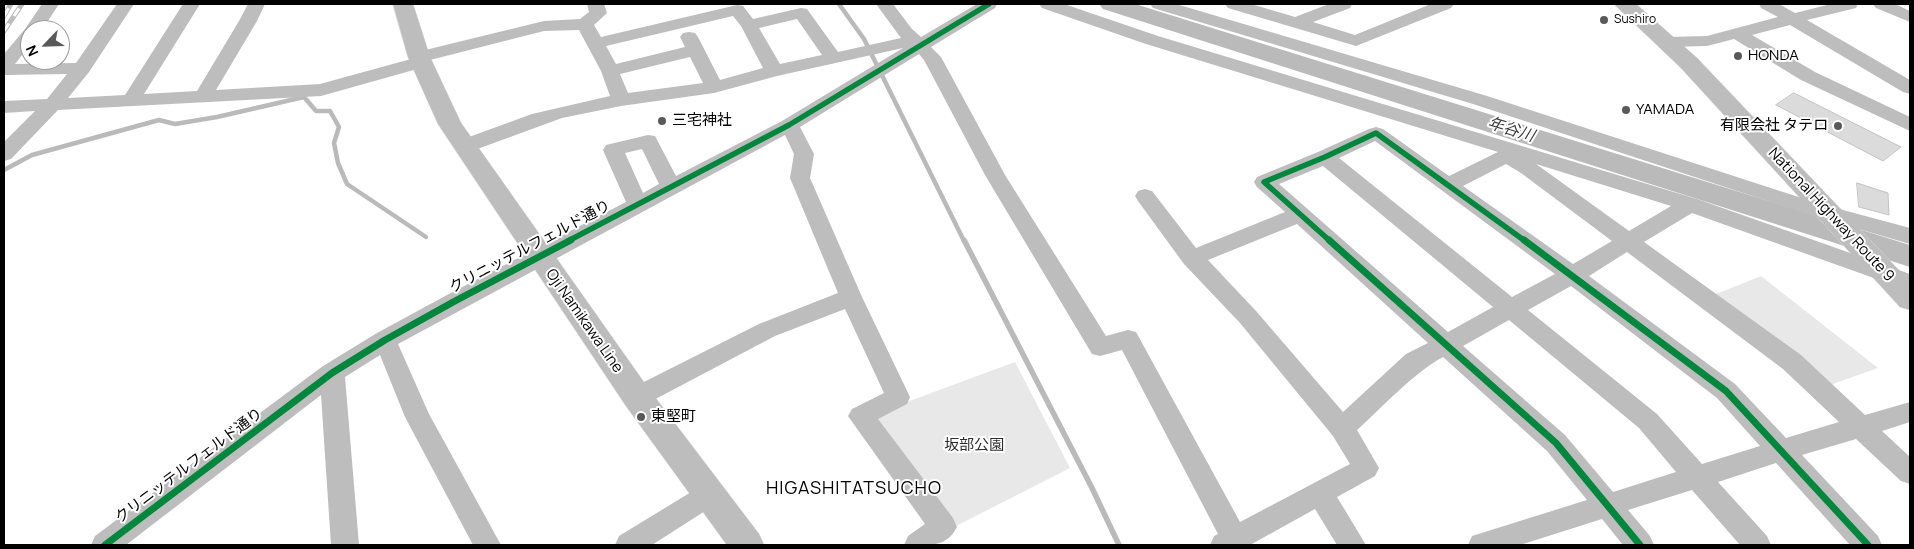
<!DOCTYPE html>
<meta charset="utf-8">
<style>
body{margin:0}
#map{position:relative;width:1914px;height:549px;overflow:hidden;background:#fff;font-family:Manrope,sans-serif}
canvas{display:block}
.frame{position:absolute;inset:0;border:5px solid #000;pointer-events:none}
.north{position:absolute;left:20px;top:20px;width:50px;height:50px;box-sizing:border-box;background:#fff;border:1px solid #999;border-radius:50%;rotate:246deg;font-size:14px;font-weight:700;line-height:20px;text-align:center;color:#000}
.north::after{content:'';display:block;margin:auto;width:18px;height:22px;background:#595959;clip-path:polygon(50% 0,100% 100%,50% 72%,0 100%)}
</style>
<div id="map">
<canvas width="1914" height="549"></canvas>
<div class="frame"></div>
<div class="north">N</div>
</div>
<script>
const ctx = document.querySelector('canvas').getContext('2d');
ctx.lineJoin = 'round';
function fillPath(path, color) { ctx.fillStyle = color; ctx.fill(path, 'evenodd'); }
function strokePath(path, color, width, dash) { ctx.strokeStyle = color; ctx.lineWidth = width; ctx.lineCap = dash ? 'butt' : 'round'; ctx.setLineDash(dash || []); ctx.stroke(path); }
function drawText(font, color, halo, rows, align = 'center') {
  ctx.font = font + ' Manrope,"Noto Sans JP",sans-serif'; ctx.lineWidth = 4; ctx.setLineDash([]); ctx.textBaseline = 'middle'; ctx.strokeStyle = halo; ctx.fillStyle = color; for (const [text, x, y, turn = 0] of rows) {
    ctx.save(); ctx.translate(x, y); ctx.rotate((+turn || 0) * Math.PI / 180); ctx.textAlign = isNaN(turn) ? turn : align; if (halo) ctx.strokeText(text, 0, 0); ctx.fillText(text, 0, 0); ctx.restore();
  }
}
fillPath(new Path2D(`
 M1761,276L1878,368L1830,385L1711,296Z
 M1015,362L1070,468L956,526L875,423L877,413Z`), '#e8e8e8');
strokePath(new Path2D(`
 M839,4L864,39L964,241
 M4,170L32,155L159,120L175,124L217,117L304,97L316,111H330L339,127L334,143L338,163L347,184L426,237`), '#bababa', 4.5);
strokePath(new Path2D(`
 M964,240L1092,488L1119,545`), '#bababa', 5.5);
fillPath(new Path2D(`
 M1099,4H1135L1910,245V267L1103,9Z`), '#bababa');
const building = new Path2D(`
 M1794,93L1901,147L1883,161L1776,105Z
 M1857,183L1888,193L1889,215L1859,207Z`);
fillPath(building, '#dbdbdb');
strokePath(building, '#c3c3c3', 1);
const major = new Path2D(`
 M393,4H413L430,57L461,123L648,388L759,534L764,545H727L626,406L438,124L408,57Z`);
const highway = new Path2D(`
 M1614,4H1636L1697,58L1910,282V310L1900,307L1681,68Z`);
strokePath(major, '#dbdbdb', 1);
strokePath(highway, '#dbdbdb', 1);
fillPath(new Path2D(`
 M42,4H59L42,30H30V45L15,64L76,63L117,4H134L89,72L68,98L125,95L183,4H200L144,94L197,91L239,21L248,4H265L257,21L216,90L320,84L411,59L410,57L413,53L544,21L580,19L589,12L587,4H604L607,13L594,25L601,37L737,5L743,6L753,19L801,8L807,9L838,52L901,38L876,4H893L912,29L921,37L977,4H997L995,8L931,47L941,57L1005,175L1106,336L1128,330L1136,332L1240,522L1350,464L1333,436L1240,323L1184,264L1138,201L1135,196L1138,191L1145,189L1152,191L1196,248L1285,212L1257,187L1254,182L1257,177L1318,152L1369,129L1376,127L1383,129L1449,176L1498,152L1146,44L1042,8L1039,4H1064L1158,36L1697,199L1910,274V291L1692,213L1644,242L1801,355L1865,415L1910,402V422L1882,431L1910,457V484L1901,481L1856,439L1802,455L1878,536L1882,545H1850L1776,463L1718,482L1767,536L1771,545H1740L1692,490L1628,510L1650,536L1654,545H1623L1602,519L1520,545H1468L1472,536L1587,500L1547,451L1443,357C1412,374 1384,406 1357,430L1379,468L1375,476L1337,497L1366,545H1337L1315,509L1250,545H1210L1214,536L1218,534L1122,350L1100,356L1092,354L985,175L924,60L919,54L800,127L814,154L810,178L862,297L910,397L907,404L878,419L953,518L957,527C946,549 926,545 904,545L908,536L925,524L848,416L852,409L884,393L845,309L775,336L646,404L637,407L628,404L625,397L628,390L759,324L838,293L790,178L794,154L785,135L398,344L429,414L501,545H473L405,417L380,355L345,377L359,545H331L321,395L126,545H91L95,536L323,366L377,333L447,295L626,202L603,150L606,145L648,135L655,136L676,176L782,121L903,48L777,76L714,93L621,106L562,118L472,151L465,152L458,151L455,146L458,141L532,114L610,96L601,71L579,30L544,31L430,60L431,62L428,66L321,96L58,110L11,159L4,161V142L35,111L4,113V101L47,99L67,74L4,75V54L25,29ZM733,16L741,26L763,68L720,80L698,37L695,33L689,32L683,33L680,37L685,47L616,64L606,46ZM797,19L822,55L780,64L759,28ZM690,57L703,83L628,93L620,74ZM1375,141L1555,274L1512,297L1339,158ZM642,149L659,184L643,193L625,153ZM1506,164L1521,173L1612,241L1573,264L1463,186ZM1536,164L1671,206L1629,231ZM1323,166L1493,307L1448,332L1279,184ZM1297,224L1428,343L1406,354L1343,412L1256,311L1208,260ZM1627,252L1783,369L1839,422L1786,438L1735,384L1589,276ZM1571,286L1717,398L1760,446L1702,464L1657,414L1528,310ZM1509,320L1639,428L1676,472L1613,492L1565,435L1463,346Z
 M1150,4H1176L1487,96L1817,203L1910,228V244L1804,213L1473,104L1153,8Z
 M1225,4H1251L1295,17L1329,4H1352L1350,8L1313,22L1355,35L1431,4H1454L1451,8L1356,46L1228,8Z
 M1759,4H1779L1795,13L1831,4H1858L1856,8L1807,20L1910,80V94L1903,92L1790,25L1752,35L1815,72L1910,117V131L1801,80L1734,39L1707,46L1667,47L1661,46L1658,42L1661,38L1667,37L1707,36L1778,17L1761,8Z
 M1873,4H1895L1910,11V22L1876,8Z
 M710,482L719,486L723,494L719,502L652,545H615L619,536L701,486Z`), '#bdbdbd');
fillPath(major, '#bdbdbd');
fillPath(highway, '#bdbdbd');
const rail = new Path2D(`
 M4,16L11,4
 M4,31L22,4`);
strokePath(rail, '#bdbdbd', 5);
strokePath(rail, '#fff', 3, [9]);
strokePath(new Path2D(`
 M568,241L789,125L989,4
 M1330,241L1264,182L1325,157L1376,133L1525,241`), '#00873e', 5.5);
strokePath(new Path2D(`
 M1329,240L1556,443L1640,545
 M1524,240L1726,391L1868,545
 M105,545L332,373L385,340L455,301L571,240`), '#00873e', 7);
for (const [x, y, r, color] of [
 [1604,20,5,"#595959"],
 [1738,56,5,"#595959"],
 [1626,110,5,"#595959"],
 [662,121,5,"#595959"],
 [1838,126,5,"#595959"],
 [641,417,5,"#595959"]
]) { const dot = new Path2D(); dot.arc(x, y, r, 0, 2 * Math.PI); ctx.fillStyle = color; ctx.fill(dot); strokePath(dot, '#fff', 2); }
drawText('12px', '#000', '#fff', [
 ["Sushiro",1614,20]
], 'left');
drawText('15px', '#000', '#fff', [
 ["HONDA",1748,56],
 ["YAMADA",1636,110],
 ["三宅神社",672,121],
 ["有限会社 タテロ",1828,126,"right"],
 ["東堅町",651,417]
], 'left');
drawText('15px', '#000', '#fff', [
 ["National Highway Route 9",1831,215,47],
 ["クリニッテルフェルド通り",530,247,-28],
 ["Oji Namikawa Line",584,321,55],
 ["クリニッテルフェルド通り",189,466,-37]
]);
drawText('15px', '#2c2c2c', '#fff', [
 ["坂部公園",974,446]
]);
drawText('italic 16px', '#3d3d3d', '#fff', [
 ["年谷川",1511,130,17]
]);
ctx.letterSpacing = '1px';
drawText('18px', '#000', '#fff', [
 ["HIGASHITATSUCHO",854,489]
]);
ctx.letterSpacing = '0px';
</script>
